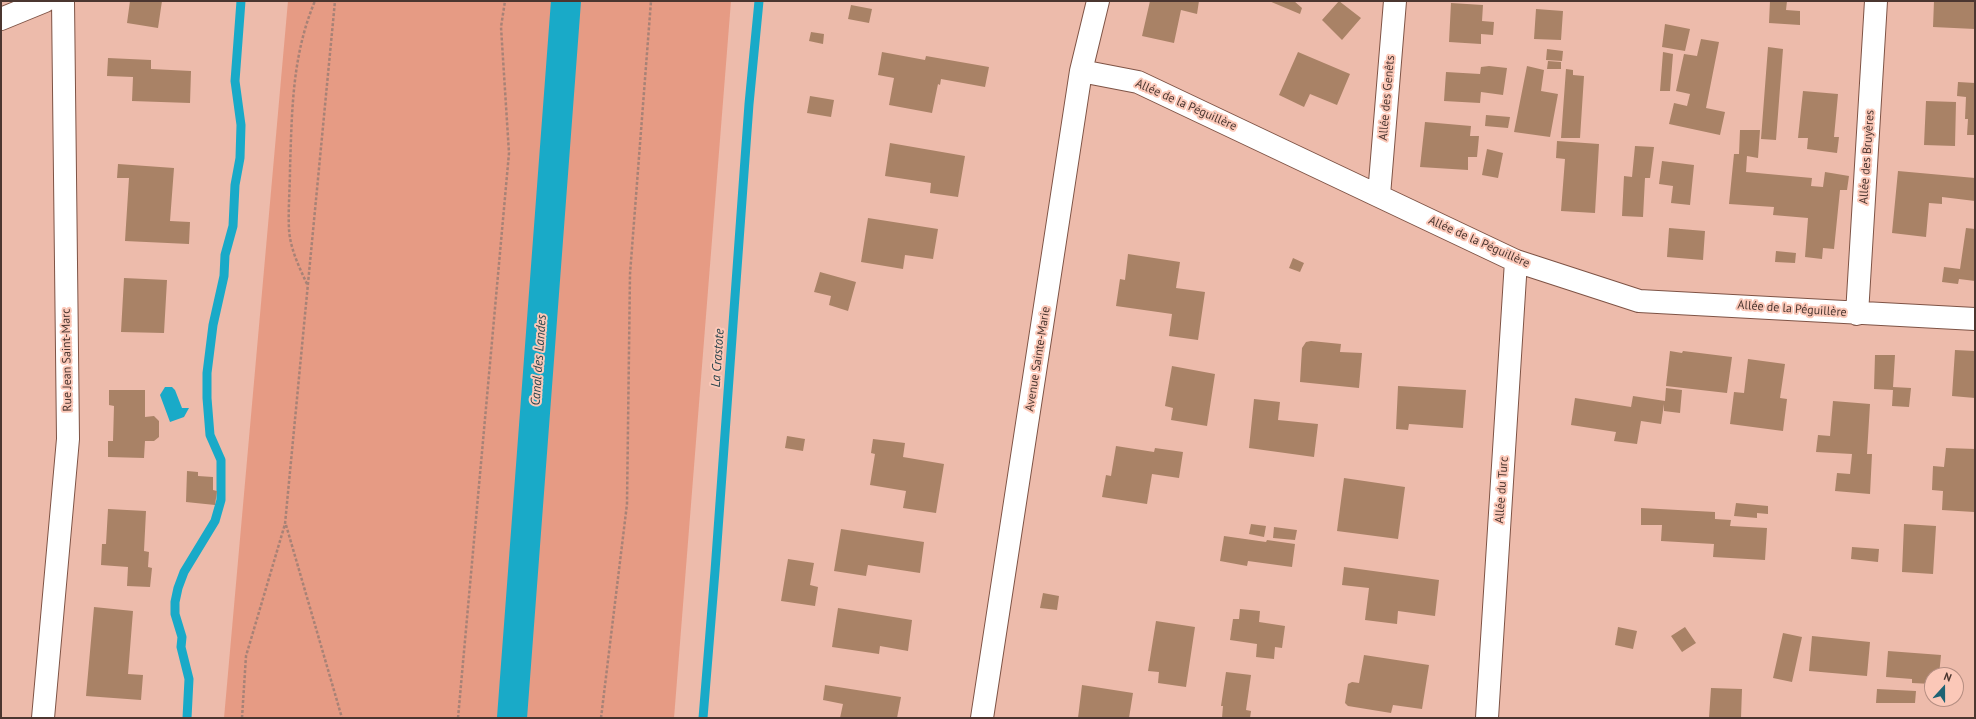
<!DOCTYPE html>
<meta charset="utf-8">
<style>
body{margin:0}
#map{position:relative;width:1976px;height:719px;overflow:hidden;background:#edbbab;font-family:"PT Sans",sans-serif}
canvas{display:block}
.frame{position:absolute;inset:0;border:2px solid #4b3630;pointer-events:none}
.north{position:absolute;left:1924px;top:667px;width:40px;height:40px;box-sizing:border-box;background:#fbc8b8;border:1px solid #b58e82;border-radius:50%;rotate:21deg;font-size:11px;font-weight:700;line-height:16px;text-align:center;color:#4b3630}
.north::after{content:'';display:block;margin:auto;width:14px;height:18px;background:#1e6374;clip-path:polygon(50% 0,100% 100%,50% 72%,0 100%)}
</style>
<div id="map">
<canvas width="1976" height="719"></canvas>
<div class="frame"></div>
<div class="north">N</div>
</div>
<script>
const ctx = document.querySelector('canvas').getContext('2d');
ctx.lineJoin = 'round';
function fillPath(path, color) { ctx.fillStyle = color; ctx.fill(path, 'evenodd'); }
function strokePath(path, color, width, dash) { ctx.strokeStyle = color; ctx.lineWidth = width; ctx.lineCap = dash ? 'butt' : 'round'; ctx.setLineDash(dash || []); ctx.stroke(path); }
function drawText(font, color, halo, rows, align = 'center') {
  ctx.font = font + ' "PT Sans",sans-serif'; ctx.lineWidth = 4; ctx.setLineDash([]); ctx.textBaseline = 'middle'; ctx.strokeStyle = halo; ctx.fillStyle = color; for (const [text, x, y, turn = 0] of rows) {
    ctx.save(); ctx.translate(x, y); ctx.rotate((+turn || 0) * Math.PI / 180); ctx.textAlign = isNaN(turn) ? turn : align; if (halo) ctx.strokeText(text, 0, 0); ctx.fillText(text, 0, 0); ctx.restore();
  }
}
fillPath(new Path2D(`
 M288,1H731L674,718H224Z`), '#e69b84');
fillPath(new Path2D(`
 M165,387H172L175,390L182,408H189L184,417L170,422L160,395Z`), '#19aac8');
strokePath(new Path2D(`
 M187,718L189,679L181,647L182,637L175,614V602L178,588L184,572L215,521L221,500V460L210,435L207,398V373L213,325L224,276L225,255L233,226L235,185L240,158L241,125L235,81L241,1
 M703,718L715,571L749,104L759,1`), '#19aac8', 9);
strokePath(new Path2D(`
 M512,718L566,1`), '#19aac8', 30);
fillPath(new Path2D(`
 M130,1H162L158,28L127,23Z
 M1150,1H1199L1197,14L1181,10L1174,43L1142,36Z
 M1269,1H1294L1302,8L1300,14Z
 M1339,1L1361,18L1342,40L1322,20Z
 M1770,1H1787L1786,10L1800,11V25L1769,23Z
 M1934,1H1975V29L1933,27Z
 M1451,3L1483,5L1482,21L1494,22L1493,35L1481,34V44L1449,42Z
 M851,5L872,9L869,23L848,19Z
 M1536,9L1563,11L1561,40L1534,39Z
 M1665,24L1690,29L1685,51L1662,47Z
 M811,32L824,34L823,44L809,41Z
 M1701,39L1719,42L1706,108L1725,112L1720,135L1669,124L1674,103L1687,106L1690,94L1676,91L1684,54L1697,56Z
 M1768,47L1783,49L1776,140L1761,139Z
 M1547,49L1563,51L1562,61L1546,60Z
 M882,52L925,60L926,56L989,67L985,87L941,79L940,85L938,84L932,113L889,105L894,78L878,75Z
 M1298,52L1350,74L1337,105L1310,94L1304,107L1279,95Z
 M1663,52L1673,54L1670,91H1660Z
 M108,58L151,60V69L191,71L190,103L132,101L133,77L107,76Z
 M1548,61L1561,62V69H1547Z
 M1489,66L1507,68L1503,95L1481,92L1480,103L1444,101L1446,72L1480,74L1481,67Z
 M1527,66L1544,70L1541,91L1558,94L1550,137L1514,132Z
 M1566,69L1573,70V75L1584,76L1580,138H1561Z
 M1958,82L1975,83V135H1967L1968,119H1965L1966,97L1957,96Z
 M1803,91L1838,94L1834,137H1839L1837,153L1807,149L1808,138H1798Z
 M810,96L834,100L831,117L807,113Z
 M1926,101L1956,102L1955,146L1924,145Z
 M1486,115L1510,117L1508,128L1485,126Z
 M1425,122L1471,126L1470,136H1479L1477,157H1468V170L1420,167Z
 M1740,130H1760L1758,158L1747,156L1746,172L1812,178L1811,186L1823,187L1825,172L1849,176L1847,190H1840L1834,249L1823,248L1822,259L1805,257L1808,218L1773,215L1774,207L1729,204L1734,154H1739Z
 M1557,141L1599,144L1595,213L1561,211L1565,159L1556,158Z
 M890,143L965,156L958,197L930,193L931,183L885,176Z
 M1635,146L1654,147L1650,178H1645L1643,217L1622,216L1624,176L1632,177Z
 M1487,149L1503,153L1498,178L1482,175Z
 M1662,161L1694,165L1690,205L1671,203L1673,186L1659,184Z
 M118,164L174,168L170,221L190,222L189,244L125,241L129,178H117Z
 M1898,171L1975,178V201L1942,197V204L1929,203L1926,237L1892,233Z
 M868,218L938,229L933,259L905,255L903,269L861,262Z
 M1669,228L1705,231L1703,260L1667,257Z
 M1966,228L1975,229V281L1959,279L1958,284L1942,282L1944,267L1960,269Z
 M1776,251L1796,253L1795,263L1775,262Z
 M1128,254L1180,262L1176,288L1205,292L1198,340L1169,336L1172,314L1116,306L1120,279L1125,280Z
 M1293,258L1304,263L1300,272L1289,268Z
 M820,272L856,282L848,311L829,305L831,296L814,292Z
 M124,278L167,280L164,333L121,332Z
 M1311,341L1341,344L1340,352L1362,353L1359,388L1300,382L1302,348L1306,342Z
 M1955,350L1975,351V398L1952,396Z
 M1670,351L1682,353L1683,351L1732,357L1727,393L1666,386Z
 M1875,355H1895L1893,387L1911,388L1909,407L1892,406L1893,390L1874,389Z
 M1748,359L1785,364L1780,398L1787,399L1783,431L1730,424L1734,392L1744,393Z
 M1172,366L1215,374L1207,426L1171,420L1173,408L1165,406Z
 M1398,386L1466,390L1463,428L1409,424L1408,430L1396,429Z
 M1666,388L1682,390L1680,413L1664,411V404L1661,424L1641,421L1637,444L1614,441L1616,432L1571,425L1575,398L1631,407L1633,396L1665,401Z
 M109,390H145V417L154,416L159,421V437L154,441H145L144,458L108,457V441H113L114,406L109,405Z
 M1254,399L1280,402L1278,420L1318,424L1314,457L1249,448Z
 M1833,401L1870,404L1867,454H1872L1870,494L1835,491L1837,473L1850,474L1852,454L1816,452L1818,435L1830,436Z
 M787,436L805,439L803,451L785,448Z
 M873,439L905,443L903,457L944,464L936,513L903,508L906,491L870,485L875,454L871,453Z
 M1116,446L1154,452L1155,448L1183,452L1179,478L1152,474L1147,504L1102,497L1106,475L1111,476Z
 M1946,448L1975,449L1974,512L1942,510L1943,491L1932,490L1933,466L1944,467Z
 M187,471L198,472V476L213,477V490L217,491L215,505L186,502Z
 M1344,478L1405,487L1398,539L1337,531Z
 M1736,503L1768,506V514L1757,513V518L1734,516Z
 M1641,508L1715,512V519L1731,520L1730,526L1767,528L1765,560L1713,557L1714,544L1661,541L1662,525H1641Z
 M108,509L146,511L144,551L149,552L148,567L152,568L150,587L127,586L128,567L101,565L102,544H106Z
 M1251,524L1266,526L1264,537L1249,534Z
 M1904,524L1936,526L1933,574L1902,572Z
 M1274,527L1297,530L1295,540L1273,538Z
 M841,529L924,542L920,573L868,565L866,576L834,571Z
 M1224,536L1266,542L1267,540L1295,544L1292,567L1248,561L1247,566L1220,561Z
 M1852,547L1879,549L1878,562L1851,559Z
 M788,559L814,563L810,585L818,587L815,606L781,601Z
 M1344,567L1439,580L1435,616L1398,611L1397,624L1365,620L1369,588L1342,585Z
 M1043,593L1059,596L1057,610L1040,608Z
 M94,607L133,611L128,674L143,675L141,700L86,696Z
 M838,608L912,620L908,651L880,646L879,654L832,647Z
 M1240,609L1260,611L1259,622L1285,626L1282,648L1275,647L1274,659L1256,657L1257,644L1230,640L1233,619H1239Z
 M1156,621L1195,627L1186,687L1158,683L1159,672L1148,671Z
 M1618,627L1637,631L1633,649L1615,645Z
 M1685,627L1696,643L1682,652L1671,636Z
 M1783,633L1802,637L1792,682L1773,678Z
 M1812,636L1870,642L1867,676L1809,671Z
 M1888,651L1941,655L1939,675H1932V684L1912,683V679L1886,677Z
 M1364,655L1429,665L1422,709L1393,705L1391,713L1348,706L1345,703L1348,684L1352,682L1359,683Z
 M1226,672L1251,675L1246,710L1251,711L1250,718H1222L1223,706H1221Z
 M825,685L901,697L897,718H840L843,704L823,700Z
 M1082,685L1133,693L1129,718H1078Z
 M1711,688L1742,689L1741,718H1709Z
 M1877,689L1916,691L1915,703H1876Z`), '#a98266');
const minor = new Path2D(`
 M1,19L45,1
 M1081,71L1138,82L1516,261L1639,301L1975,319
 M1379,195L1395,1
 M1857,314L1876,1
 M43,718L68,439L63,1
 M982,718L1081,71L1098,1
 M1487,718L1516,261`);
strokePath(minor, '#7e5345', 24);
strokePath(new Path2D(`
 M307,284C299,267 290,248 289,229C288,209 290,189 290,168C292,111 292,55 315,1
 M286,525L342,718
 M242,718L246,656L285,524L335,1
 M458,718L509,153L501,27L505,1
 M601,718L627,504L630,274L651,1`), '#a88276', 2.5, [3, 2]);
strokePath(minor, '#fff', 22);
drawText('12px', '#4b3630', '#fbc8b8', [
 ["Allée des Genêts",1387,98,-85],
 ["Allée de la Péguillère",1186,105,24],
 ["Allée des Bruyères",1867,157,-86],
 ["Allée de la Péguillère",1479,242,24],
 ["Allée de la Péguillère",1792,309,4],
 ["Avenue Sainte-Marie",1038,359,-81],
 ["Rue Jean Saint-Marc",67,360,-91],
 ["Allée du Turc",1502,490,-86]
]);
drawText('italic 13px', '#29444c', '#fbc8b8', [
 ["La Crastote",718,358,-86],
 ["Canal des Landes",539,360,-86]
]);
</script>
